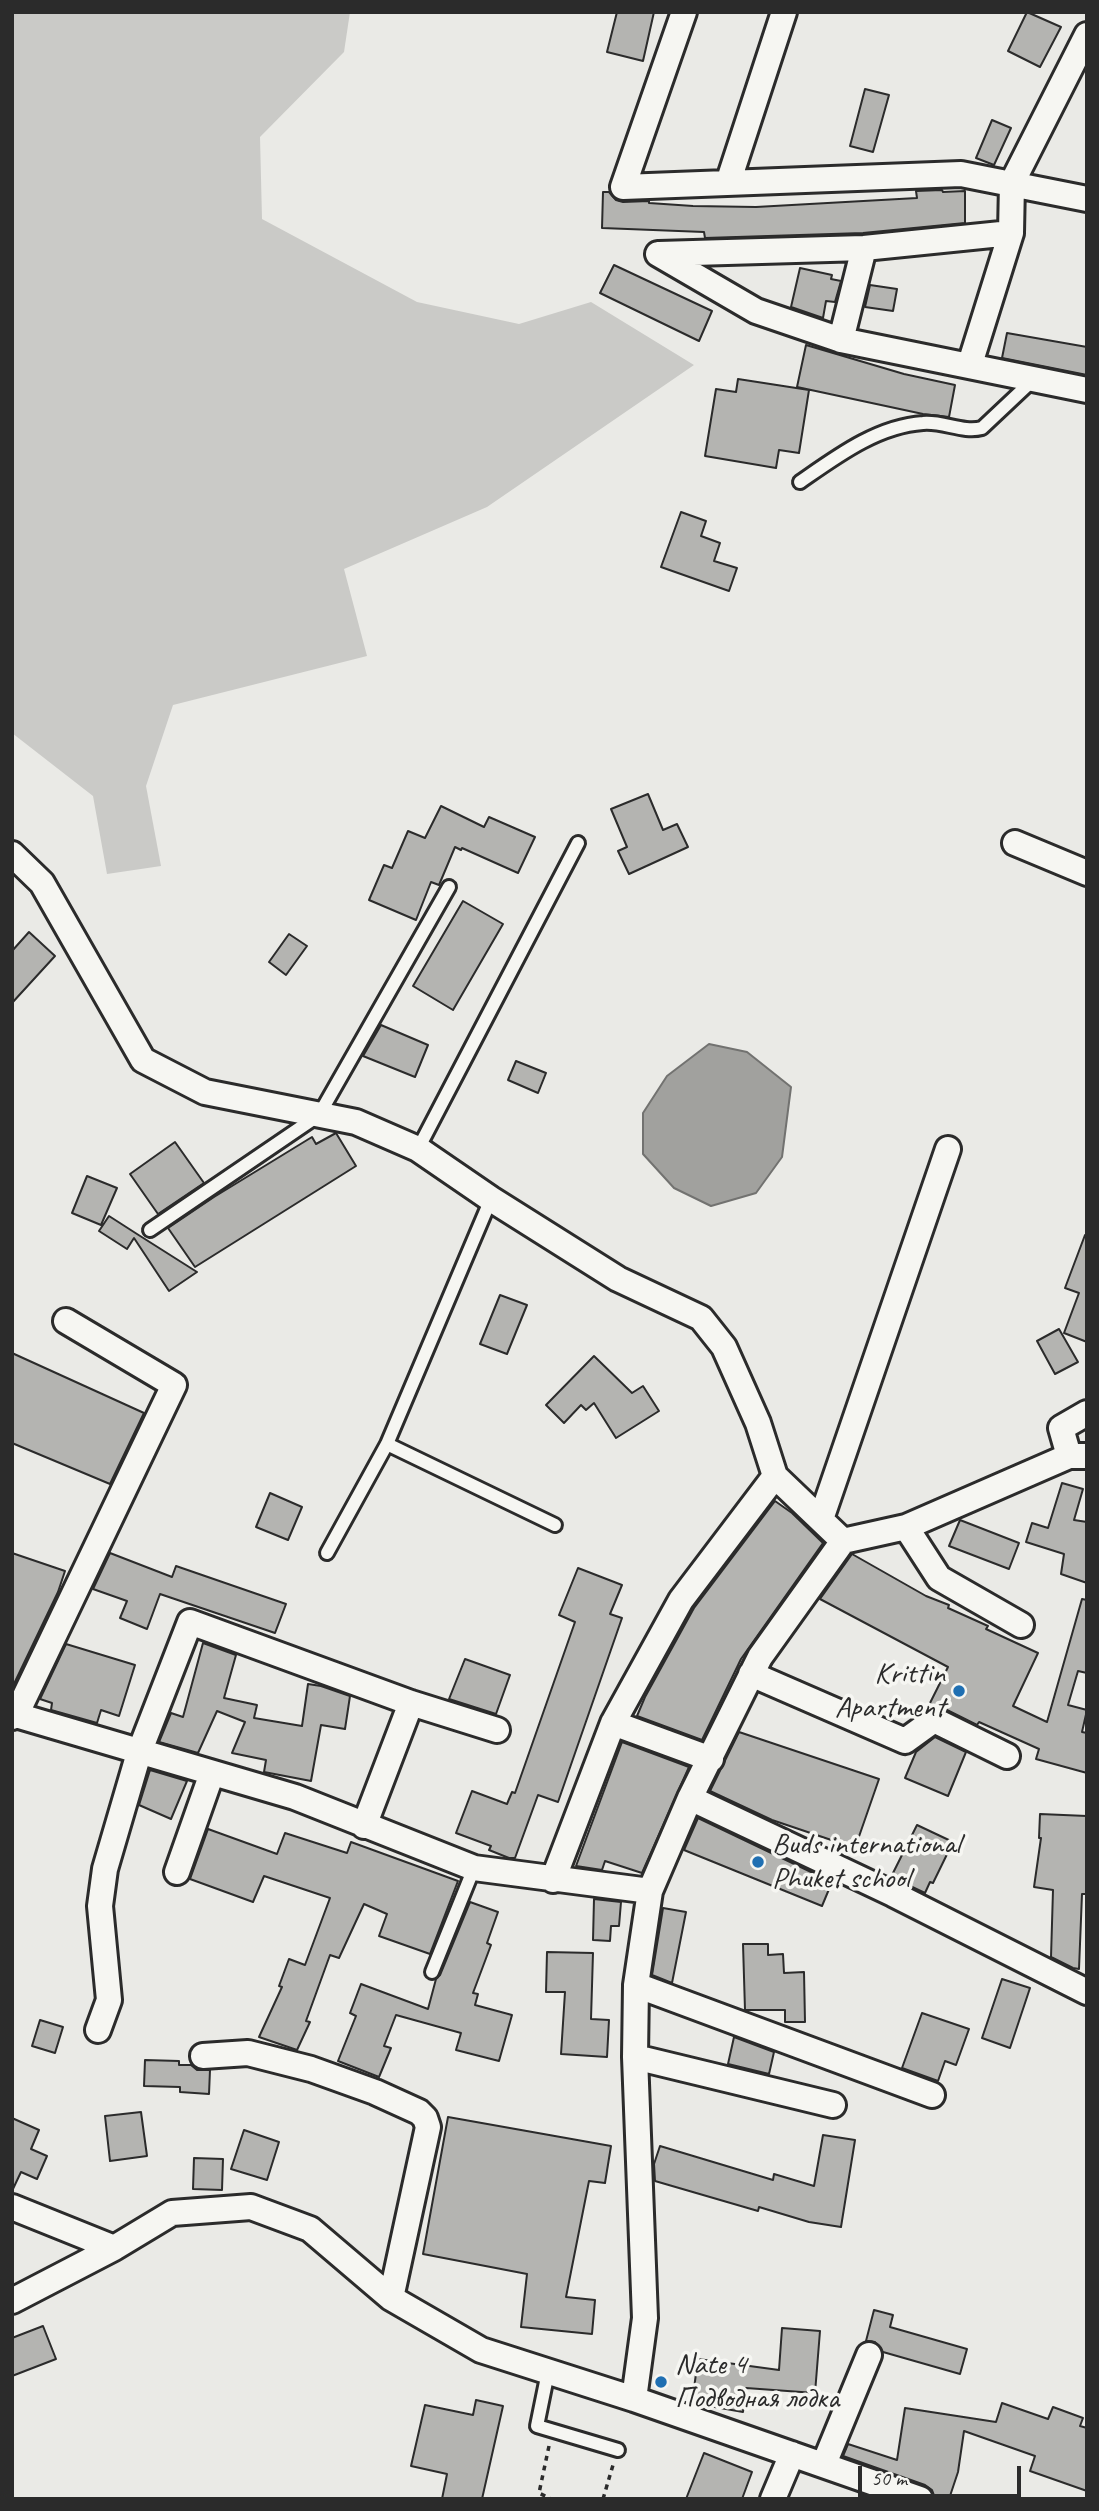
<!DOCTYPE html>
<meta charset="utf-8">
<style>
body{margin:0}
#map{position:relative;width:1099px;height:2511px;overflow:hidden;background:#eaeae6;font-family:Caveat,sans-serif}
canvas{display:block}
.frame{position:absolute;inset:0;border:14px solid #2b2b2b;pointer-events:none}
.scale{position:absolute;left:858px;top:2466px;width:163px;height:32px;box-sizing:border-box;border:4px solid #2b2b2b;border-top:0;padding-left:9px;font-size:21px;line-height:24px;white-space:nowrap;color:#2b2b2b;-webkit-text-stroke:5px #f6f6f2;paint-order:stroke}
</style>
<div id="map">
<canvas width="1099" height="2511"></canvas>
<div class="frame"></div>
<div class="scale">50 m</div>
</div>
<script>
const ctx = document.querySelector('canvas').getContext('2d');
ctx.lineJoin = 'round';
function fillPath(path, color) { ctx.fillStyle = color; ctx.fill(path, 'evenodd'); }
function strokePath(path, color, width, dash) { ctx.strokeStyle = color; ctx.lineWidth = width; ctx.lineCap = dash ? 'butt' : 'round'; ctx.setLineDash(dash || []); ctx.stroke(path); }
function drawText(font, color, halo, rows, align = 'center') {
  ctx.font = font + ' Caveat,sans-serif'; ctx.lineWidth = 7; ctx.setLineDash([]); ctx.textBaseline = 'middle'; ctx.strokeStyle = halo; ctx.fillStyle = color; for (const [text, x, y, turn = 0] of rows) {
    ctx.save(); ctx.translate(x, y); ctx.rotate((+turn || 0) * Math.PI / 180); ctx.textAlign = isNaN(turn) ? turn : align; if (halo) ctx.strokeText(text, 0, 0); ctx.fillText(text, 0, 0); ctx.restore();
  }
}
fillPath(new Path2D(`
 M12,12H350L344,52L260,137L262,219L417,302L519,324L591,302L694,365L487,507L344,569L367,656L173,705L146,786L161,866L107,874L93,796L12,733Z`), '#cacac7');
const water = new Path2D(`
 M709,1044L747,1052L791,1087L782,1157L756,1193L711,1206L674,1188L643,1154V1113L667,1076Z`);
fillPath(water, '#a1a19e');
strokePath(water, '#727270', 2);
const building = new Path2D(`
 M617,12H654L643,61L607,52Z
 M1027,12L1061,27L1040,67L1008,51Z
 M865,89L889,95L873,152L850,146Z
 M992,120L1011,128L994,165L976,158Z
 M942,190L943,192L965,191V223L863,233L705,238L704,232L602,228L603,192H609L616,200L623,202L649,201V203L693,206L756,207L917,198L916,191Z
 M614,265L712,311L699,341L600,293Z
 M800,268L832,275L831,279L841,281L835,302L826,301L823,318L791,307Z
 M870,285L897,289L893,311L865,307Z
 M1007,333L1087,347V375L1002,358Z
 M806,345L904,374L955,385L949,417L923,414L797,387Z
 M738,379L809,390L799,453L779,450L776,468L705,456L716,389L736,392Z
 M681,512L706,521L701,536L720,543L714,561L737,568L729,591L661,567Z
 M648,794L663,830L677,824L688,847L629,874L618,851L627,847L611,809Z
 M441,806L484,827L489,817L535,837L518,873L462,848L461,850L455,847L439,885L431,882L416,920L369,900L384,865L392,868L408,831L425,838Z
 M463,901L503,924L453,1010L413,986Z
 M29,932L55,956L12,1003V951Z
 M289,934L307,946L286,975L269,962Z
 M381,1025L428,1045L415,1077L363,1056Z
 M516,1061L546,1073L538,1093L508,1080Z
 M336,1133L356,1166L195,1267L168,1228L214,1197L312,1137L316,1144Z
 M175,1142L204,1183L158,1214L130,1174Z
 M87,1176L117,1188L101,1225L72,1213Z
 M109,1216L137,1234L197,1272L169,1291L134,1238L127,1249L99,1231Z
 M1085,1235H1087V1342L1064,1333L1079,1293L1065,1288Z
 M500,1295L527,1305L507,1354L480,1344Z
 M1059,1329L1078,1362L1055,1374L1037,1341Z
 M12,1353L144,1413L110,1484L12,1443Z
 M594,1356L632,1393L643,1386L659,1411L616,1438L594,1403L586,1410L581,1405L564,1423L546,1405Z
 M1062,1483L1083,1489L1074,1520L1087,1522V1583L1061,1574L1064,1554L1026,1542L1032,1523L1048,1528Z
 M270,1493L302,1507L288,1540L256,1527Z
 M775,1501L792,1513L823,1543L741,1659L702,1740L637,1716L645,1697L694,1608Z
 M960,1520L1019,1543L1009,1569L949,1546Z
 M12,1553L65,1571L58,1592L12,1688Z
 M110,1553L172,1577L176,1566L286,1604L275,1633L160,1594L147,1629L120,1618L127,1601L93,1589Z
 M852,1554L926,1596L949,1605L948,1608L988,1626L986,1629L1038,1653L1013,1706L1047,1722L1082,1599L1087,1600V1673L1078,1671L1068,1705L1087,1710L1082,1732L1087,1733V1773L1036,1759L1039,1749L979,1722L977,1725L941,1707H928L948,1667L820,1599Z
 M578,1568L622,1585L610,1614L622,1618L558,1802L538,1795L515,1858H509L489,1850L491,1846L456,1833L472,1791L507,1804L512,1792L515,1793L575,1622L559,1615Z
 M203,1643L236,1655L224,1698L257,1705L254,1718L302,1726L308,1684L321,1686L350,1696L345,1729L321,1725L311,1781L264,1772L266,1760L232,1753L245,1722L217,1711L198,1753L159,1742L171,1713L183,1717Z
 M66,1644L135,1665L119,1716L101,1710L97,1723L51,1710L52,1703L40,1699Z
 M465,1659L510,1675L496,1714L449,1699Z
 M739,1732L879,1779L855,1848L772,1820L710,1791Z
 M935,1737L966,1752L948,1796L905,1778L916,1752Z
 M622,1742L689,1767L642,1873L605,1861L602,1870L576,1866Z
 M150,1770L187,1781L171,1819L139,1805Z
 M1040,1814L1087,1816V1894H1082L1079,1969L1073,1968L1051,1957L1053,1890L1034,1887L1041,1838H1039Z
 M698,1818L832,1882L822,1906L684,1850Z
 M917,1825L953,1842L933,1883L930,1882L925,1893L891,1877Z
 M208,1829L277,1854L285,1833L347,1853L351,1842L458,1881L430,1954L379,1936L387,1914L364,1904L339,1958L330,1955L306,2021L310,2022L297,2050L259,2037L282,1987L279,1986L289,1959L305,1965L330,1898L264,1876L253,1902L190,1879Z
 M594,1899L621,1902L619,1926H611L610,1941L593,1940Z
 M470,1902L498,1912L487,1943L491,1945L473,1993L478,1994L475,2005L512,2015L499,2061L456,2050L461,2033L396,2015L384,2046L391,2048L379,2077L338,2061L356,2016L350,2013L361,1984L428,2009L436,1979L440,1975Z
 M663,1908L686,1912L672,1983L652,1975Z
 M743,1944H768V1955L783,1954L784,1973L804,1972L805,2022H785V2010H745Z
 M547,1952L593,1953L591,2019L609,2020L607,2057L561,2054L565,1992H546Z
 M1002,1979L1030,1988L1010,2048L982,2038Z
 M922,2013L969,2029L956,2065L945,2061L938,2081L902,2068Z
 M40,2020L63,2027L55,2053L32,2046Z
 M734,2037L774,2052L769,2074L728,2064Z
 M145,2060L179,2061V2065H191L197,2070H210L209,2094L180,2092V2087L144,2086Z
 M141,2112L147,2156L110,2161L105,2116Z
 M448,2117L611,2146L605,2183L589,2181L566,2297L595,2300L592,2334L521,2327L527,2274L423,2254Z
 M12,2118L39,2130L31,2149L47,2156L37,2179L21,2172L12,2191Z
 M244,2130L279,2142L267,2180L231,2169Z
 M823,2135L855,2140L841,2227L809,2222L759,2207L758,2211L655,2181L654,2164L660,2146L773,2180L774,2174L814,2186Z
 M194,2158L223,2159L222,2190L193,2189Z
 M874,2310L893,2315L890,2327L967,2349L960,2374L883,2352L875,2342L866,2341Z
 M43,2326L56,2359L12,2376V2338Z
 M782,2328L820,2331L815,2393L746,2388L743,2412L692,2403L698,2359L779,2370Z
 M476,2400L503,2406L482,2499H442L447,2474L411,2466L425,2405L473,2415Z
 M1002,2403L1048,2419L1053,2407L1083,2418L1080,2426L1087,2428V2491L1030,2471L1035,2456L964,2431L958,2472L949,2499L935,2498L932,2490L925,2485L843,2456L848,2444L897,2460L905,2408L996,2422Z
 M704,2453L752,2472L742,2499H686Z`);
fillPath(building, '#b4b4b1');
strokePath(building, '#2b2b2b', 2);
const service = new Path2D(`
 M800,482C836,457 877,426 923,423C943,421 963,433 982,428L1033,380
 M418,1149L578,843
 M150,1230L319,1115L449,887
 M387,1444L555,1525
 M327,1553L387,1444L491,1199
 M432,1972L474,1868
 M548,2372L537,2426L618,2450`);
const minor = new Path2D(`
 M684,12L623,187L961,174L1087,199
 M728,183L784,12
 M658,254L756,311L841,340L1087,390
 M659,254L864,248L1011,233
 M841,340L864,248
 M970,364L1011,233L1012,183L1087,35
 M1015,843L1087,873
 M12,854L42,883L143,1060L205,1092L356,1122L418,1149L491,1199L618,1279L701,1318L724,1347L758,1423L775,1476L843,1541
 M1069,1456L1061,1428L1087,1413
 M821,1519L948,1149
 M906,1527L939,1578L1021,1625
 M751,1674L905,1741L934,1720L1007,1756
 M16,1715L174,1385L66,1321
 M12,1717L16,1715L295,1797L474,1868L650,1891
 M613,1723L711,1759
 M690,1798L893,1894L1087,1992
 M364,1826L411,1703
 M177,1872L212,1773
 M553,1880L613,1723L681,1600L775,1476
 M636,1985L932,2095
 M98,2030L109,2000L100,1906L105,1869L139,1753L190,1622L411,1703L497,1730
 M203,2056L248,2053L311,2069L375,2092L419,2112L425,2118L428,2127L391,2298
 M635,2057L833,2105
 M12,2207L114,2248
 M12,2301L114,2248L172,2213L251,2207L310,2229L391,2298L481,2350L634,2399L920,2499
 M634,2399L645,2318L635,2057L636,1985L650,1891L690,1798L760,1657L843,1541L906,1527L1069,1456H1087
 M824,2464L869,2355
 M773,2499L792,2454`);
strokePath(service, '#2b2b2b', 18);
strokePath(minor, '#2b2b2b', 30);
strokePath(new Path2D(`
 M549,2446L539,2493L551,2499
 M603,2499L613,2465`), '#2b2b2b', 3.5, [5, 5]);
strokePath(service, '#f6f6f2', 12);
strokePath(minor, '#f6f6f2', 24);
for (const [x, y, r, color] of [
 [959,1691,7,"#1f6fb2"],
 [758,1862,7,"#1f6fb2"],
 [661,2382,7,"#1f6fb2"]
]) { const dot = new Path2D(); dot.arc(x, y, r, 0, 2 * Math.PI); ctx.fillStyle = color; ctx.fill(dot); strokePath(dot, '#f6f6f2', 2.5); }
drawText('30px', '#2b2b2b', '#f6f6f2', [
 ["Krittin",945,1674,"right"],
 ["Apartment",945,1708,"right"],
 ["Buds international",772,1845],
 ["Phuket school",772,1879],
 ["Nate 4",675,2365],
 ["Подводная лодка",675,2399]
], 'left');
</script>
